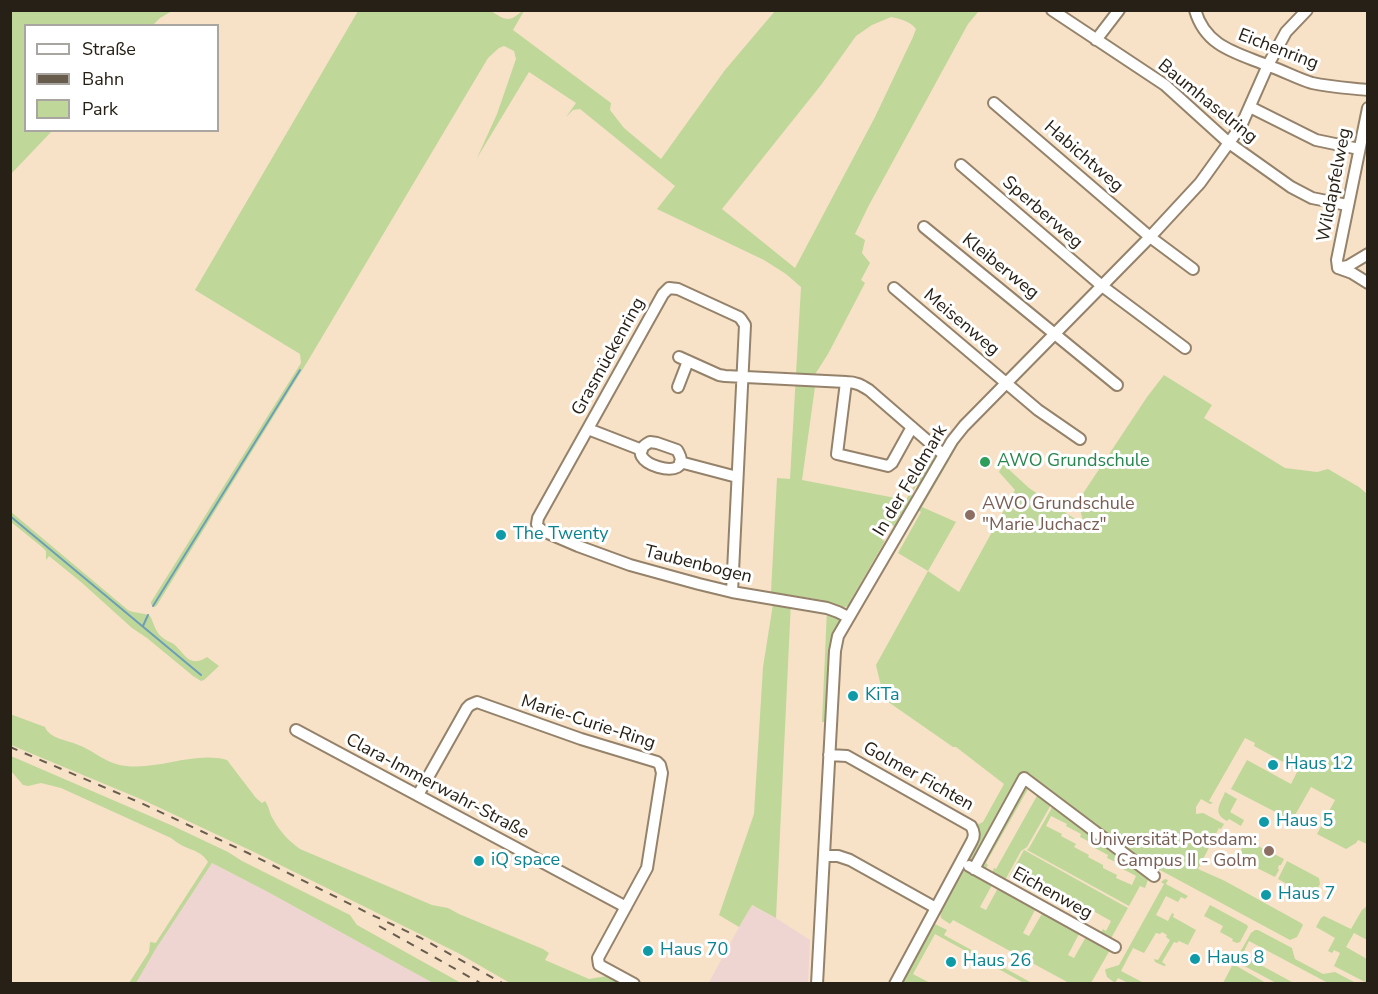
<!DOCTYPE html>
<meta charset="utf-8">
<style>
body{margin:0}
#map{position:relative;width:1378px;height:994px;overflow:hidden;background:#f7e2c8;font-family:"Nunito Sans",sans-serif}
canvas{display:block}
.frame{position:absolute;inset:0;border:12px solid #272016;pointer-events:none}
.legend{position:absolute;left:24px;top:24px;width:195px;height:108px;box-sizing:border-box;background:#fff;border:2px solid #a9a6a2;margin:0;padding:8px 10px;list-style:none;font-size:18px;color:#272016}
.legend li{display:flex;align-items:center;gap:12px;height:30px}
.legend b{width:30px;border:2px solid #a9a6a2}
</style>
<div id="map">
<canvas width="1378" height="994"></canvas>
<div class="frame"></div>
<ul class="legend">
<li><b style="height:8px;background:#fff"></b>Straße</li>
<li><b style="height:8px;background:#685c4d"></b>Bahn</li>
<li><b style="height:16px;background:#bfd799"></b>Park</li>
</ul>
</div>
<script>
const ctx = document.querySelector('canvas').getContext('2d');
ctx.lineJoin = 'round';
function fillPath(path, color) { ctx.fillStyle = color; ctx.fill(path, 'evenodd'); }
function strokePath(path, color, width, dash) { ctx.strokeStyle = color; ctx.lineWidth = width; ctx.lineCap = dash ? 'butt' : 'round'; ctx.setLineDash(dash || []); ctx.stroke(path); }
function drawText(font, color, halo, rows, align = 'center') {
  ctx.font = font + ' "Nunito Sans",sans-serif'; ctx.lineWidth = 6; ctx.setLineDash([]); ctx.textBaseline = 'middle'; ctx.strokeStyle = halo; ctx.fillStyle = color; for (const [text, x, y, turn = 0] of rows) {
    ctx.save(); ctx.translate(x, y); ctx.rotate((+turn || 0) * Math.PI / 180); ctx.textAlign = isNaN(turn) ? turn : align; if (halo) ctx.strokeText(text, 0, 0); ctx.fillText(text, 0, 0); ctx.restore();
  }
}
fillPath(new Path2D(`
 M212,863L268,892L433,983L129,984L149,952Z
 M751,905L776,918L810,940L808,983L708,984Z`), '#efd5d1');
fillPath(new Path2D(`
 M11,10L172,11L160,18L153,25L26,26V130L52,131L11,174Z
 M975,10L978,12L968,24L868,207L855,234L865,240L862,253L870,263L861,280L865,283L828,354L814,376L815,387L802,480L906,500L932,454L937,458L933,465L931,464L918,487L916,486L911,495L915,498L897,528L891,525L882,540L885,541L852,598L854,600C846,612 834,607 822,604V600L771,592L777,478L790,479L801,287L786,274L764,260L657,209L675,186L580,109L573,110L566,117L576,103L529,72L477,158L497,114L516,59L514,51L504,46L499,48L488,58L309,359L157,605L155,607L151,604V602L301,363L300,354L195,290L358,11H491C505,20 509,23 522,11H524L513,30L611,103L610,110L624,128L661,159L725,70L775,11ZM891,17C900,19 910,21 916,29L913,37L875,117L795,268L722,209L821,85L856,36L872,25Z
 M1164,375L1212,405L1204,418L1285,468L1317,472L1328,469L1359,487L1367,494V844L1358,840L1356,843L1346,849L1317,834L1335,800L1311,787L1294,817L1291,820L1231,789L1247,760L1291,784L1298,770L1254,746L1255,743L1245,738L1209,801L1213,803L1210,804L1201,799L1196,807V814L1203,813L1224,824L1221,829L1219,828L1198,869L1225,881L1301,923L1303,925L1297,937L1290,940L1160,870L1154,876L1149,877L1145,888L1140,886L1129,906L1027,850L1029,848L1054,804L1052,803L1027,847L1021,851L1004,882L991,875L994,868L996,869L1038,794L1028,789L986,863L988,865L984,871L980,868L1021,787L1030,786L1024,778L975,861L969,862L967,857L974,822L979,824L983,822L1004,784L956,747H953L884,699L876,665L928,571L898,553L921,512L916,508L920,500L923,502L941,469L939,467L967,428L969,429L965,433L922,507L956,522L928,571L959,592L1015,490L999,472L1003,464L1029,488L1084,525L1078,501L1147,397ZM1051,816L1067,824L1066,826L1081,834L1080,837L1094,844L1093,847L1108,855L1107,858L1122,865L1121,868L1136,876L1132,885L1116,878L1117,875L1103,868V865L1088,857L1089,855L1074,847L1076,844L1061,836L1062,834L1046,826Z
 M10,511L128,610C135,614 143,612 150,616C155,625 155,634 166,640C170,643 170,641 175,645C185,655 190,668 207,657L219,666L204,680L201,681L193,676L147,638L132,628L81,582L49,556L46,560V551L42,547L11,522Z
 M778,599L791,601L776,918L752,905L739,927L719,915L754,814L763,667L773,604Z
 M827,609C834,613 840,615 840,624L826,722H822Z
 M10,714L45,727C49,738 66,740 76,744C95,751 106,764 126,766C160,770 194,751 227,760L256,798L262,803L265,801C270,808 269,813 273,819C280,832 289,841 300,849L432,905L448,908L459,914L543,949L549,953L545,960L589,979L607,976L620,983H510L458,953L254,852L143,800L11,745Z
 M11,756L173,826L228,852L242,861L350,915L357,925L461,983H433L268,892L212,863L155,950L136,983H129L149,952L150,942L156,943L157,941L208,862C202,852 194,851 183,846C179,844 175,841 171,838L61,788L41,783L28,786L23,785L11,771Z
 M1225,792L1237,799L1230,812L1244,820L1241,826L1229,819L1227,821C1212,813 1220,805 1225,792Z
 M1246,840L1284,859L1281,865H1279L1278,868L1279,870L1275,877L1237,858Z
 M1024,850L1128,908L1110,940L1100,934L1103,929L1106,931L1111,921L1017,868L1011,878L1009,877Z
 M1287,861L1319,878L1320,884L1313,898L1278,879Z
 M966,867L992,885L980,907L986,910L998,888L1036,908L1023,933L1029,936L1043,912L1080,932L1068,955L1074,958L1087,935L1110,950L1091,983H1069L953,920L950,924L941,918L940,911L962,869Z
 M1165,879L1168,880L1166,884L1188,896L1185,899L1181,897L1178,902L1166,896L1156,915L1168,921L1172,913L1174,914L1173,917L1196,930L1188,945L1179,941L1177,943L1174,942L1162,962L1166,965L1164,966L1155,962L1154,959L1158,960L1170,940L1166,937L1167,935L1162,932L1160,934L1156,933L1144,953L1133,948L1121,971L1144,983H1128L1118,978L1115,983L1107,977L1105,970L1106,969L1119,965L1164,884L1161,882Z
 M1210,905L1247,925L1248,927L1240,942L1237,943L1232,941L1233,939L1220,932L1223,926L1204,916Z
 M1367,906V940L1354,933L1346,947L1367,959V983L1334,966L1340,953L1334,950L1332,953L1328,951L1335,938L1316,927L1321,918L1324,916L1351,929L1362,910Z
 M935,924L947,930L944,935L1032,983H1024L935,934L913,974L930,983L899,984L932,925Z
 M1255,930H1258L1292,948L1295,959L1323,974L1335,972L1356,983H1328L1249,941L1242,955L1292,982L1290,983H1276L1235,961L1251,933Z
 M1233,964L1266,983H1223Z`), '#bfd799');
strokePath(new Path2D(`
 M10,516L201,675
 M153,606L300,370
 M143,626L148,615`), '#6c9fb7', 2);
const minor = new Path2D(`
 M1052,10L1165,85L1229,143L1291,187L1312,198L1347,205
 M1195,10C1206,48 1238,53 1269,66C1284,71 1298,79 1312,83C1330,87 1349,88 1368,90
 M1096,40L1119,10
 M994,103L1150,237L1193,269
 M1250,107L1316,140L1359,149
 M961,165L1102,286L1185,348
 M924,227L1117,385
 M1338,268L1337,260L1368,108
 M1338,268L1352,273L1368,283
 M1338,268L1348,266L1368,254
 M894,288L1038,410L1080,439
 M679,357L719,375L725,376L846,382C856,382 861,385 869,390L944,455
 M846,382L837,454L888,466L892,463L912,427
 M678,387L688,361
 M588,429L642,450
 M650,442L657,443L677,450C700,487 613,461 650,442Z
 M680,462L737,477
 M732,592L745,325L741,319L739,317L678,289L669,288L663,294L538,518L537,524L538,527L543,531L578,546L630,565L699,584L732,592L827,608L838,612L848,617
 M296,730L626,907
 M829,755L847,756L971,826C974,831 975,836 972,841L895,984
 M418,795L467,708L470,705L477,702L581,739L657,762L660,765L662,773L647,868L598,958L599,965L634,984
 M824,856H838L850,860L936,908
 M969,866L1115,947
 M974,869L1024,778L1154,876
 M817,984L835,651L838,636L952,441L964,426L1150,237L1200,183L1241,126L1268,65L1286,32L1307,10`);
strokePath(minor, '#95826a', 14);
strokePath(minor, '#fff', 10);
strokePath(new Path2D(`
 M10,747L141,803L248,853L370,914L421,938L504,984
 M379,926L482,984`), '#685c4d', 2, [8, 8]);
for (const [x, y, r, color] of [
 [985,462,6,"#2e9e5b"],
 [970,515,6,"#8d6e63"],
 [501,535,6,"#0f9aa8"],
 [853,696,6,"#0f9aa8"],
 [1273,765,6,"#0f9aa8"],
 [1264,822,6,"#0f9aa8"],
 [1269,851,6,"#8d6e63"],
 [479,861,6,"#0f9aa8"],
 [1266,895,6,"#0f9aa8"],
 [648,951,6,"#0f9aa8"],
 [1195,959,6,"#0f9aa8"],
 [951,962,6,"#0f9aa8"]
]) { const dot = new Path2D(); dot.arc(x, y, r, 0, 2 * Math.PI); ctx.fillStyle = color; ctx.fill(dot); strokePath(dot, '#fff', 2); }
drawText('18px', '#272016', '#fff', [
 ["Eichenring",1278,50,21],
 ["Baumhaselring",1207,102,39],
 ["Habichtweg",1083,157,41],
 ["Wildapfelweg",1335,185,-79],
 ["Sperberweg",1042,213,41],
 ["Kleiberweg",1000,267,39],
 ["Meisenweg",961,323,40],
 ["Grasmückenring",609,357,-61],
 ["In der Feldmark",911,481,-59],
 ["Taubenbogen",698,565,14],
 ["Marie-Curie-Ring",588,723,18],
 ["Golmer Fichten",918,777,29],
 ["Clara-Immerwahr-Straße",437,787,28],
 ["Eichenweg",1052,894,29]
]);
drawText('18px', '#27864d', '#fff', [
 ["AWO Grundschule",997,462]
], 'left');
drawText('18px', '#785e54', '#fff', [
 ["AWO Grundschule",982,505],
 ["\"Marie Juchacz\"",982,526],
 ["Universität Potsdam:",1257,841,"right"],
 ["Campus II - Golm",1257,862,"right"]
], 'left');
drawText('18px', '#0d838f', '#fff', [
 ["The Twenty",513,535],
 ["KiTa",865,696],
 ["Haus 12",1285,765],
 ["Haus 5",1276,822],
 ["iQ space",491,861],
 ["Haus 7",1278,895],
 ["Haus 70",660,951],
 ["Haus 8",1207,959],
 ["Haus 26",963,962]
], 'left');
</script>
